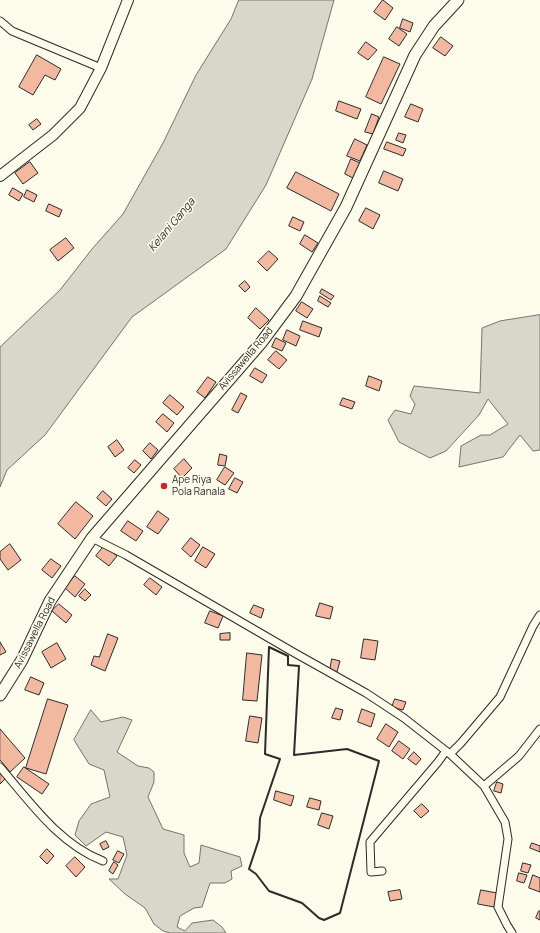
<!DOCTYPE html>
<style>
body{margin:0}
canvas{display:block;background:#fdfbea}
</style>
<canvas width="540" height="933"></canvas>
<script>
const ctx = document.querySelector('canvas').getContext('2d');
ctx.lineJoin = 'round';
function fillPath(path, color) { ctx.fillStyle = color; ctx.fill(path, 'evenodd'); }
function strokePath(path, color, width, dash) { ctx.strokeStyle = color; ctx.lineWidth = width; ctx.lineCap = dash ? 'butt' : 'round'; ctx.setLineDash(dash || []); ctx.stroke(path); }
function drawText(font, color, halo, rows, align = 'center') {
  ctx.font = font + ' Manrope,sans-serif'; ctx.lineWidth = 3; ctx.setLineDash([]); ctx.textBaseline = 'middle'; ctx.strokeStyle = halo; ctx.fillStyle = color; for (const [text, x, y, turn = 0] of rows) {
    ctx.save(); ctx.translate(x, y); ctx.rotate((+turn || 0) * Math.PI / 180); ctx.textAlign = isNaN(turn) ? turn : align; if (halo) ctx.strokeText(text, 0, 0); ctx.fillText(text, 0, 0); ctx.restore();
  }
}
const water = new Path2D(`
 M239,0H334L312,79L266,185L226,249L132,317L45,435L7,470L0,487V347L60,290L92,249L123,214L163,143L196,75L231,19Z
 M540,315V450L533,451L520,435L503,457L459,467L461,446L481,435H490L508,424L488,399L479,415L446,451L430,458L399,442L388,420L395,410L411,414L415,404L410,396L414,386L480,393L482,328L500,321Z
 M91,710L101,722L123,717L132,720L117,752L138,766L149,768L154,772V782L148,797L163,829L184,835V853L190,867L199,863L201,845L240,857L242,866L231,871L232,879L225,883H210L202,907L194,908L180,916L177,927L185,931L192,923L213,920L222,927L226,933H170L163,931L154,924L145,908L125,894L109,879H118L127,855L123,837L106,832L86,846L75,835L79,821L91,804L110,797L104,770L89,764L74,740Z`);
fillPath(water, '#d8d7c9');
strokePath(water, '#74746e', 1);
const building = new Path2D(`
 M383,0L393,8L385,20L374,12Z
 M403,19L413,23L410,32L400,28Z
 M397,27L407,34L399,46L389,39Z
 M441,37L453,46L445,56L433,48Z
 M366,42L377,50L368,60L358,53Z
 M37,55L61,69L55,80L45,75L33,95L19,87Z
 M384,57L400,64L381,104L366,97Z
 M339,101L361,109L357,119L336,111Z
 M411,104L423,109L418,122L405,117Z
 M372,114L379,117L373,134L365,132Z
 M37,119L41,124L33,130L29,125Z
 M399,133L406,135L403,143L396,140Z
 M355,139L367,145L360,161L347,156Z
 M387,142L406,149L403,156L384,149Z
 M351,159L360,163L353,178L345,174Z
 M30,162L38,173L23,184L15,173Z
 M384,171L403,179L398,191L379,183Z
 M296,172L339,194L331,211L287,188Z
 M13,188L23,194L19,201L9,195Z
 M27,190L37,195L34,202L24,197Z
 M49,204L62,210L59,217L46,211Z
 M366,208L380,215L373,229L359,221Z
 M293,217L304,222L300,231L289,226Z
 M305,235L318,243L312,252L300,244Z
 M66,238L74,248L58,261L50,250Z
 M269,251L278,259L267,271L258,262Z
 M245,281L250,287L245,292L239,286Z
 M322,289L334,296L331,300L320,293Z
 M320,296L331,303L328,307L318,301Z
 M302,302L313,309L307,318L296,311Z
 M256,308L269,320L260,329L248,318Z
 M303,321L322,328L319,337L300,330Z
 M287,330L300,336L296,346L283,340Z
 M276,338L286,343L282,351L272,347Z
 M276,351L287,360L279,369L268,360Z
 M255,368L267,375L262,383L250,376Z
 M369,376L382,381L379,391L366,386Z
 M208,377L216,382L205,398L197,392Z
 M241,393L247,396L238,413L232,410Z
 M170,395L184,407L177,415L163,403Z
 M343,398L355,402L352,409L340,405Z
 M163,414L174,423L167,432L156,422Z
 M117,440L124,450L115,457L108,447Z
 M150,443L158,450L151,459L143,451Z
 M220,454L227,456L225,466L218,465Z
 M184,459L192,468L182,478L174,469Z
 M135,460L141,465L134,473L128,468Z
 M225,467L234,473L225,485L217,480Z
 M235,478L243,482L237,493L229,489Z
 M103,491L112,499L106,506L97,498Z
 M76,502L93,516L75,539L58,524Z
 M158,511L169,519L158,534L147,527Z
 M128,521L143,531L136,541L121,531Z
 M191,538L200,545L191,557L182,549Z
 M10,544L21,560L8,570L0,559V552Z
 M104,546L117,556L109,566L96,556Z
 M203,547L215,554L206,568L195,561Z
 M51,559L61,566L52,578L42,570Z
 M75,576L85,584L75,597L65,588Z
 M150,578L162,587L156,595L144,585Z
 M85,589L91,595L85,601L79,596Z
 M320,603L333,607L330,619L316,616Z
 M59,604L72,615L66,623L52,611Z
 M254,605L264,609L261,618L250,613Z
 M210,611L223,616L218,628L205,623Z
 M230,633V640H220V634Z
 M108,634L118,638L105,671L91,665L94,656L99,657Z
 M364,639L378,641L375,660L361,658Z
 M0,642L6,652L0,655Z
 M57,643L66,659L51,668L42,652Z
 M247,653L262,655L257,701L243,700Z
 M332,659L340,661L337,672L330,671Z
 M31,677L44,683L39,695L25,690Z
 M48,699L68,705L46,774L26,768Z
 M395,699L406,702L403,710L392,707Z
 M336,708L343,710L340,720L332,718Z
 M362,709L375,714L371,727L358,722Z
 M250,716L262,718L258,743L246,741Z
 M386,724L398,732L389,747L377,739Z
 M0,729L25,758L10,772L0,760Z
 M399,741L410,749L403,759L392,751Z
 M414,752L421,759L416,765L408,759Z
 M24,767L49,784L42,794L17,777Z
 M0,770L7,777L0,784Z
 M497,782L503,784L501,793L494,791Z
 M276,791L294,796L291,806L274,800Z
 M310,798L321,801L319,810L307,807Z
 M422,804L429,811L421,818L414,811Z
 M322,813L333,816L329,829L318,825Z
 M106,841L109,847L103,850L100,844Z
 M532,843L540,846V852L530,848Z
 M47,849L54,856L47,864L40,857Z
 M118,851L124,854L119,863L113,860Z
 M75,857L85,867L76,877L66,866Z
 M114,862L118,865L113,874L109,871Z
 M523,863L531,865L528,873L521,871Z
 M519,873L527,875L524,883L517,881Z
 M533,875L540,878V892L529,888Z
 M400,890L402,899L390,901L388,892Z
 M481,890L497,893L494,907L478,904Z
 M539,911H540V920L536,918Z`);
fillPath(building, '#f2b8a0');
strokePath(building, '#2b2b2b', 1);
const street = new Path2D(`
 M0,21L12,31L101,68
 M92,538L126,555L293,652L366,693L404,718L450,754L484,786L505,822L508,839L498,907L507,925L512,933
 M450,754L461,743L500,697L533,626L540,615
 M0,767C30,802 59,844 103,861
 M484,786L519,756L540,729
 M382,871L371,872L370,842L438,762L446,751`);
const secondary = new Path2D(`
 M0,176L53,135L80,108L101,68L128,0`);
const primary = new Path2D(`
 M0,695L22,660L50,601L92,538L261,343L296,296L346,207L415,55L434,26L458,0`);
strokePath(street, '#2b2b2b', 9);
strokePath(secondary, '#2b2b2b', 12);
strokePath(primary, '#2b2b2b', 13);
strokePath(street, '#fdfbea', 7);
strokePath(secondary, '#fdfbea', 10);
strokePath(primary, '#fdfbea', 11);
strokePath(new Path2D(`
 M269,647L288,656V665L299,666L294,755L347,749L379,761L340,913L324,920L319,918L302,903L269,891L256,874L249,869L259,839L260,818L280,759L265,754Z`), '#2b2b2b', 2);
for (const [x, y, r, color] of [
 [164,486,4,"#c62828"]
]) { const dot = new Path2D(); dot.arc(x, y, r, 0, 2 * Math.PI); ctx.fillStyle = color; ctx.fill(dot); strokePath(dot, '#fdfbea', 1.5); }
drawText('10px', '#2b2b2b', '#fdfbea', [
 ["Avissawella Road",246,359,-50],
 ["Avissawella Road",35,633,-63]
]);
drawText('10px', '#2b2b2b', '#fdfbea', [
 ["Ape Riya",172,480],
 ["Pola Ranala",172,492]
], 'left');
drawText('italic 11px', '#2b2b2b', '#fdfbea', [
 ["Kelani Ganga",172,225,-50]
]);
</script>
